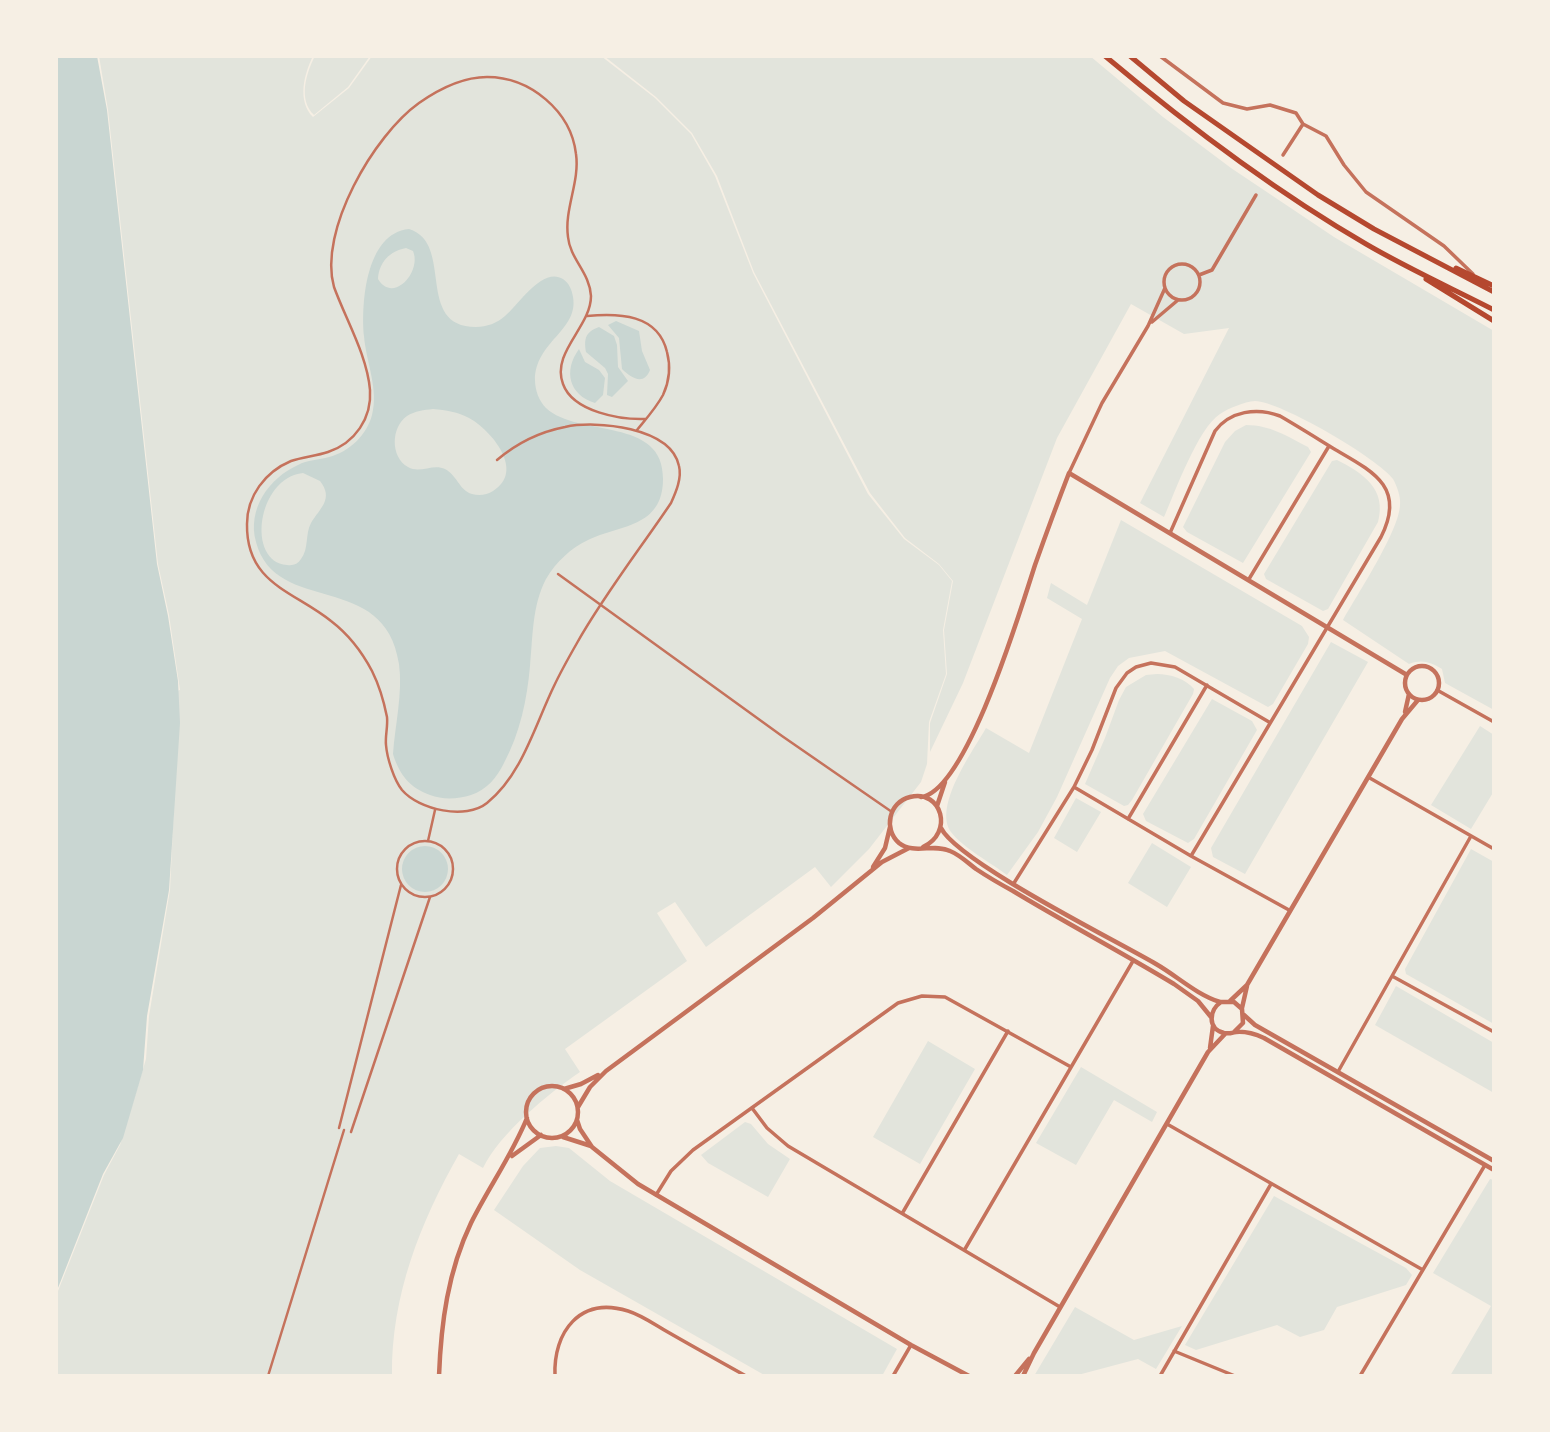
<!DOCTYPE html>
<style>
body{margin:0}
#map{position:relative;width:1550px;height:1432px;overflow:hidden;background:#f6efe4;font-family:Cabin,sans-serif}
canvas{display:block}
.frame{position:absolute;inset:0;border:58px solid #f6efe4;pointer-events:none}
</style>
<div id="map">
<canvas width="1550" height="1432"></canvas>
<div class="frame"></div>
</div>
<script>
const ctx = document.querySelector('canvas').getContext('2d');
ctx.lineJoin = 'round';
function fillPath(path, color) { ctx.fillStyle = color; ctx.fill(path, 'evenodd'); }
function strokePath(path, color, width, dash) { ctx.strokeStyle = color; ctx.lineWidth = width; ctx.lineCap = dash ? 'butt' : 'round'; ctx.setLineDash(dash || []); ctx.stroke(path); }
fillPath(new Path2D(`
 M99,56H313C304,74 297,101 313,117L349,88L372,56H601L655,98L691,134L715,176L753,273L868,494L904,539L939,565L952,581L943,630L946,674L929,722L927,764L921,782L869,849L831,887L815,867L706,947L675,902L657,913L687,961L565,1049L580,1072C548,1094 500,1133 483,1168L459,1154C420,1223 391,1296 392,1376H56V1296L104,1175L120,1145L146,1059L149,1016L170,890L177,740L176,691L180,690L169,615L158,564L108,110Z
 M315,56H370L348,87L314,115C298,100 306,73 315,56Z
 M604,56H1090L1163,117L1231,168L1334,237L1494,331V710L1445,683L1442,669C1430,662 1422,659 1409,664L1343,620C1357,595 1399,531 1400,505C1401,497 1397,486 1393,479C1379,459 1280,401 1255,401C1244,402 1229,408 1220,414C1198,428 1175,492 1164,517L1140,503L1229,328L1184,334L1131,304L1057,438L963,683L930,752V723L947,674L944,630L953,581L939,564L905,538L870,493L754,272L717,176L692,133L656,97Z
 M1246,425C1270,425 1287,436 1308,447L1311,452L1243,563L1187,532L1183,527L1225,442L1235,431Z
 M1337,460C1363,473 1387,489 1378,522L1328,609L1323,611L1266,579L1264,574L1332,461Z
 M1121,520L1302,626L1309,637L1308,644L1273,704L1268,707L1165,651L1129,658L1118,666L1110,678L1057,797L1038,832L1007,875C991,863 962,847 951,832C933,806 973,751 986,728L1029,753L1082,619L1047,598L1051,583L1087,605Z
 M1331,642L1368,662L1245,874L1213,857L1211,848Z
 M1157,674C1170,674 1186,679 1194,689L1193,694L1132,800L1128,805L1124,806L1085,784L1105,738L1119,700L1126,687L1146,675Z
 M1212,699L1252,721L1257,730L1194,839L1188,843L1146,821L1143,814Z
 M1480,726L1494,735V791L1471,829L1431,805Z
 M1076,798L1101,812L1077,852L1054,838Z
 M1152,843L1191,867L1167,907L1128,883Z
 M1471,849L1494,862V1024L1406,974L1405,969Z
 M1396,986L1494,1043V1093L1375,1025Z
 M928,1041L975,1069L920,1164L873,1137Z
 M1081,1067L1157,1112L1152,1122L1114,1100L1076,1165L1036,1143Z
 M745,1122L751,1124L768,1144L790,1159L768,1197L708,1163L701,1155Z
 M556,1146L569,1148L610,1181L897,1349L882,1376H766L580,1270L494,1210L523,1166L540,1148Z
 M1490,1179L1494,1180V1372L1492,1376H1450L1491,1306L1433,1273Z
 M1274,1196L1406,1268L1412,1275L1406,1285L1337,1307L1324,1330L1300,1337L1277,1325L1196,1350L1185,1345Z
 M1075,1307L1134,1340L1182,1326L1156,1369L1138,1359L1074,1376H1034Z`), '#e2e4dc');
fillPath(new Path2D(`
 M56,56H97L107,110L157,564L168,616L178,681L180,723L169,890L147,1016L143,1070L123,1138L103,1174L56,1293Z
 M409,229C455,243 414,327 476,327C487,327 497,323 505,316C518,305 543,266 563,279C569,283 572,290 573,297C579,330 535,342 535,380C535,390 539,401 546,408C578,438 664,416 663,479C663,528 619,525 588,540C571,548 556,562 546,579C532,606 533,636 530,666C527,700 520,733 504,763C497,777 487,790 471,795C458,799 443,800 430,795C410,788 399,774 393,754C395,725 403,693 399,664C385,569 276,617 256,542C247,509 269,478 298,465C307,460 319,460 329,457C349,452 367,435 372,415C379,389 366,362 364,336C361,303 366,233 409,229ZM406,248L413,251C422,272 393,304 378,279C379,262 390,251 406,248ZM433,409C446,410 458,412 469,418C491,430 526,471 493,491C487,495 479,496 472,494C459,490 457,475 445,469C433,463 420,474 408,467C390,457 391,427 407,416C415,411 424,410 433,409ZM303,473L320,481C334,499 320,508 311,523C305,534 309,549 301,559C298,564 293,566 287,565C246,562 257,478 303,473Z
 M616,321L639,331L642,351L650,370C644,386 631,378 622,369L619,338L608,325Z
 M599,327L614,336L617,345L618,367L628,381L612,397L607,395L608,374L605,368L586,352C584,339 585,332 599,327Z
 M579,349L585,362L599,370L605,378L603,395L595,403C569,395 563,371 579,349Z
 M402 869a23 23 0 1 1 46 0a23 23 0 1 1-46 0Z`), '#c9d6d2');
strokePath(new Path2D(`
 M587,316C619,313 658,314 667,352C671,367 669,382 663,395C656,408 646,419 637,430
 M497,460C517,443 539,432 565,427C596,420 671,427 679,466C682,478 676,492 671,503C640,549 604,595 577,643C569,657 561,671 554,686C535,725 522,775 487,803C466,820 419,810 402,790C394,780 387,758 386,745C385,736 388,727 387,717C384,702 379,685 372,671C362,652 348,634 331,621C294,591 246,584 247,524C247,496 265,472 291,461C303,457 316,456 328,452C355,443 372,418 370,390C367,355 346,320 334,287C318,231 374,135 419,103C439,89 462,77 487,77C530,77 571,111 576,154C580,182 564,209 568,237C570,259 590,273 591,296C591,327 551,352 563,384C573,412 621,420 646,419
 M558,574L782,736L892,812
 M397 869a28 28 0 1 1 56 0a28 28 0 1 1-56 0Z
 M428,841L435,810
 M339,1128L401,885
 M351,1132L430,897
 M268,1376L344,1130`), '#c5725c', 2.5);
strokePath(new Path2D(`
 M1160,56L1223,103L1247,109L1270,105L1296,113L1303,124L1326,136L1344,165L1366,192L1444,246L1473,274
 M1283,155L1303,124
 M1164 282a18 18 0 1 1 36 0a18 18 0 1 1-36 0Z
 M1199,275L1212,270L1256,195
 M1152,322L1178,300
 M1069,473L1102,403L1148,326L1165,288
 M1170,533L1215,431C1230,411 1257,407 1280,416C1299,427 1318,439 1336,450C1374,472 1406,488 1381,537L1191,856
 M1249,579L1329,446
 M1437,690L1494,722
 M1368,777L1494,849
 M1074,787L1191,856L1289,910
 M1128,819L1207,685
 M1014,883L1074,787L1092,750L1116,688L1127,673L1136,667L1151,663L1175,667L1269,722
 M1392,976L1494,1032
 M1339,1070L1471,836
 M752,1108L767,1128L788,1146L1060,1307
 M1167,1124L1423,1270
 M656,1195L671,1171L693,1150L898,1003L922,996L945,997L1071,1067
 M903,1212L1008,1031
 M965,1249L1133,961
 M1174,1351L1235,1376
 M555,1376C553,1332 580,1296 628,1311C641,1315 654,1324 666,1331C692,1346 719,1361 746,1376
 M893,1376L911,1345
 M1160,1376L1271,1184
 M1360,1376L1485,1165`), '#c5725c', 3.5);
strokePath(new Path2D(`
 M1405 683a17 17 0 1 1 34 0a17 17 0 1 1-34 0Z
 M1405,712L1409,694
 M921,797C967,791 1021,608 1035,565C1046,534 1057,504 1069,473L1407,675
 M937,806L945,782
 M941,828C958,862 1115,940 1156,964C1177,976 1197,995 1220,1002
 M923,847C954,833 942,789 910,797C889,802 883,829 899,843C914,855 934,843 950,851C960,855 968,863 976,869C988,877 1000,884 1013,891C1066,923 1121,952 1174,984L1198,1001L1211,1017
 M873,867L885,848L890,827
 M1230,1001L1247,985L1402,719L1418,700
 M1242,1008L1247,986
 M1244,1015L1255,1025L1494,1161
 M1234,1032L1243,1023L1242,1009L1234,1002H1221C1209,1010 1207,1029 1224,1033C1231,1034 1230,1033 1236,1032C1246,1031 1255,1034 1264,1038L1494,1170
 M1210,1048L1213,1026
 M526 1112a26 26 0 1 1 52 0a26 26 0 1 1-52 0Z
 M564,1089L581,1084L598,1075
 M578,1107L590,1087L606,1071L813,918L882,862L909,848
 M577,1120L580,1129L592,1147L638,1184L911,1345L969,1376
 M563,1137L591,1146
 M512,1156L541,1135
 M439,1376C441,1323 448,1271 471,1223C489,1187 512,1155 527,1118
 M1015,1376L1029,1359
 M1023,1376L1034,1353L1208,1052L1225,1034`), '#c5725c', 4.5);
strokePath(new Path2D(`
 M1105,56C1186,124 1273,190 1366,244C1407,268 1451,288 1494,310
 M1130,56L1184,101L1318,195L1374,229L1494,292
 M1456,268L1494,286
 M1426,279L1494,321`), '#b5482f', 5);
</script>
